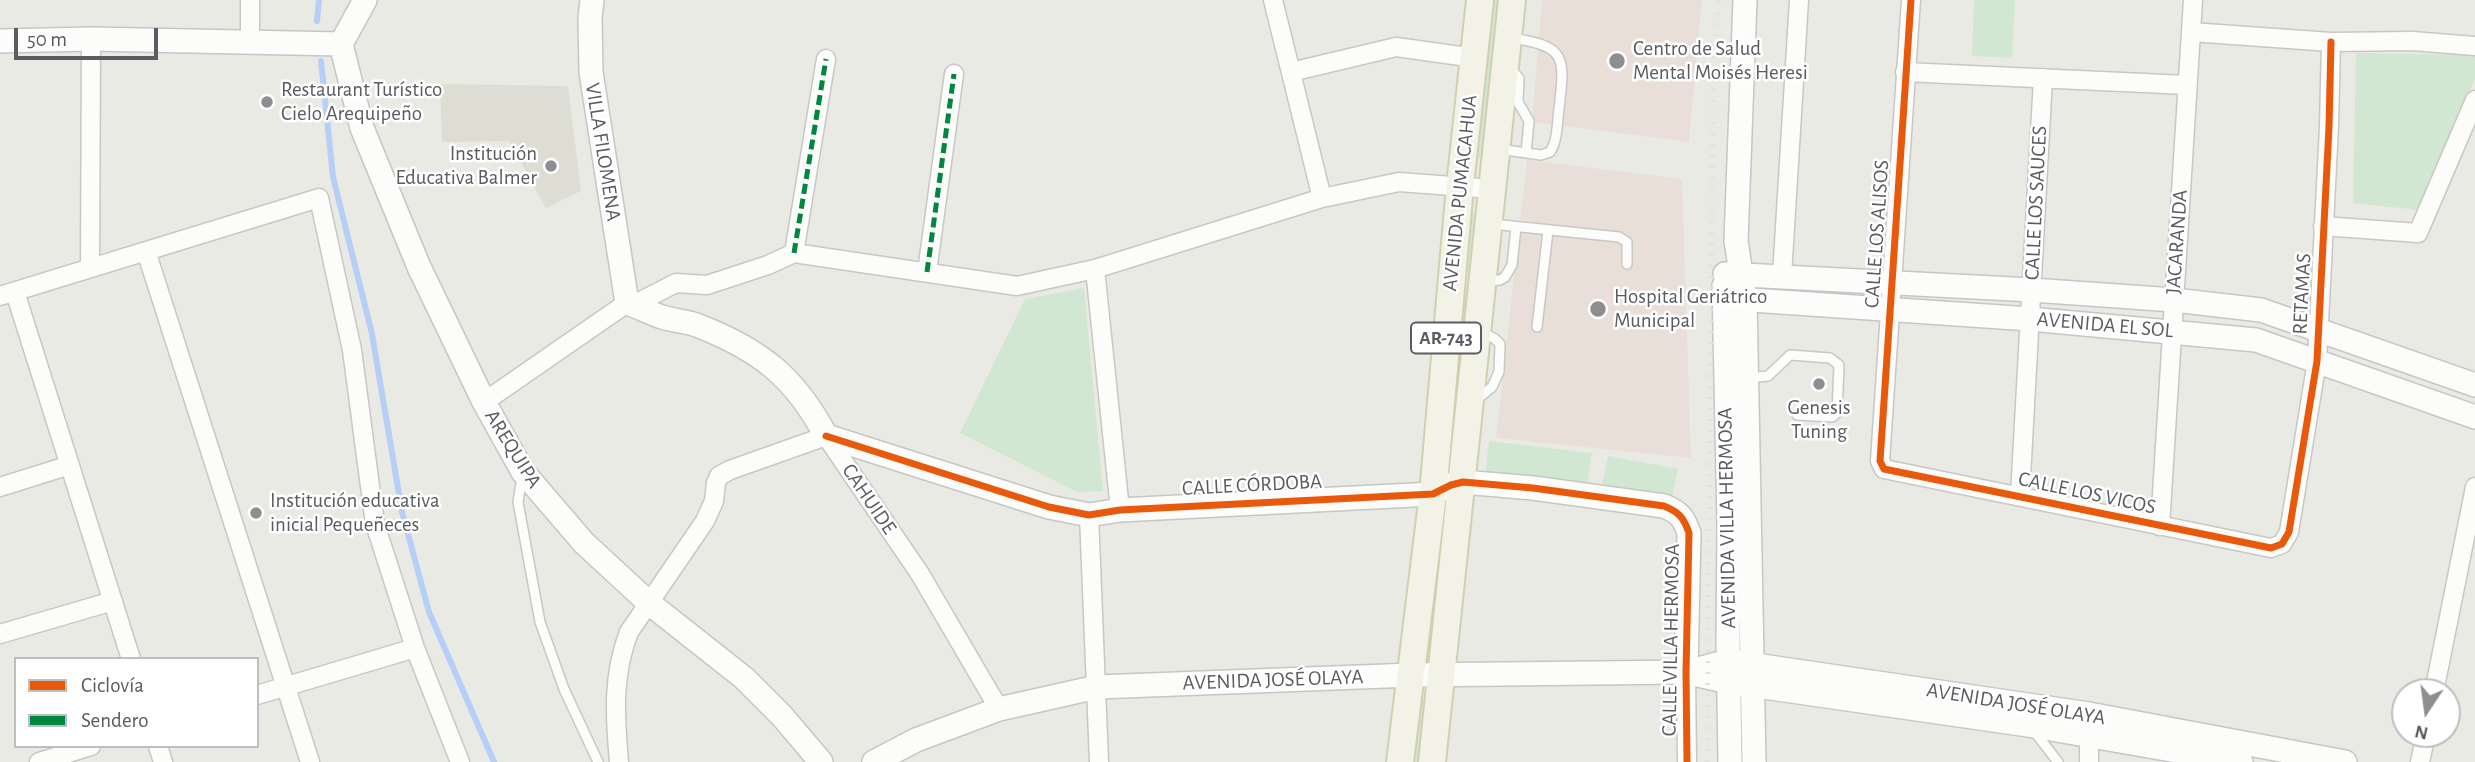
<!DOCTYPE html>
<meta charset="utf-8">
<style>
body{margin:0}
#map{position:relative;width:2475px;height:762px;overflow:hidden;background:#eaeae4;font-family:"Alegreya Sans",sans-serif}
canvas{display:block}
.legend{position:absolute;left:14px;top:657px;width:245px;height:91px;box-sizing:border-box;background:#fff;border:2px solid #bdbec0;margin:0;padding:9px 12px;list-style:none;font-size:21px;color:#5a5c62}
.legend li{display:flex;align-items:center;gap:14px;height:35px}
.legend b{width:35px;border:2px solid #bdbec0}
.north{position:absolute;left:2391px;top:678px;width:70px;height:70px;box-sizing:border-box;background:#fff;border:2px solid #bdbec0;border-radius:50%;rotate:193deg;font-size:19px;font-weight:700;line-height:28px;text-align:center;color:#5a5c62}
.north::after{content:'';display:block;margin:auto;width:24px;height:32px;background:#8c8e90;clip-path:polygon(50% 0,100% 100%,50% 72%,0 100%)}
.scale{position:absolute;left:14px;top:28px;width:144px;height:32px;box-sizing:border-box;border:4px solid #5a5c62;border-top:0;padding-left:9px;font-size:21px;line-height:24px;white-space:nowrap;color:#5a5c62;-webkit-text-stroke:5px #fff;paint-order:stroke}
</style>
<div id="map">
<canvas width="2475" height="762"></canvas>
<ul class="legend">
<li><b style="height:9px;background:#e8590c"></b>Ciclovía</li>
<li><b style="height:9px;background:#00873e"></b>Sendero</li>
</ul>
<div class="north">N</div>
<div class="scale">50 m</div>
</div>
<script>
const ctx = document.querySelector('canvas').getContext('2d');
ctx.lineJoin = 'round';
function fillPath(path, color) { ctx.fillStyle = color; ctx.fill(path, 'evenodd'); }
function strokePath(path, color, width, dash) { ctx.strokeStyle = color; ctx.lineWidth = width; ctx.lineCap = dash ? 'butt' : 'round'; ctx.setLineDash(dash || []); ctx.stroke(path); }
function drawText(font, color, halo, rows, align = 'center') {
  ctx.font = font + ' "Alegreya Sans",sans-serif'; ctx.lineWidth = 5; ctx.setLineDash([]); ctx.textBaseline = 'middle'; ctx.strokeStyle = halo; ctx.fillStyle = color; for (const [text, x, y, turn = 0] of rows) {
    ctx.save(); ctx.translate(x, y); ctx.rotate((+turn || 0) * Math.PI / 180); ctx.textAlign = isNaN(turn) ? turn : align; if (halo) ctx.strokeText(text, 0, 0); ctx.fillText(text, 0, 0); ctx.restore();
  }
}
fillPath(new Path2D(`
 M440,84L568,86L581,191L546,208L509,141L442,142Z`), '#deddd3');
fillPath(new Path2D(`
 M1542,0H1702L1689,142L1532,122Z
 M1527,160L1682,179L1691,458L1496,438Z`), '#eadfd8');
fillPath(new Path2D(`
 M1493,0H1502L1485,159L1477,158Z
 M1974,0H2015L2012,58L1972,56Z
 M2356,53L2475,55V79L2419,210L2353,203Z
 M1472,214L1480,216L1472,272L1466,270Z
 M1466,285H1470L1454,457H1448L1464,287Z
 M1084,288L1103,491L1077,492L960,433L1025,299Z
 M1489,441L1592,453L1587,487L1485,475Z
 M1608,456L1678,469L1672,499L1602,486Z
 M1442,519L1450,520L1436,641L1427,640Z
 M1421,700L1429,701L1421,762H1412Z`), '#d1e7d2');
strokePath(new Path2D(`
 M317,21L319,0
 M321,61L333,177L372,334L402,512L429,612L494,762`), '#b6cff7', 6);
const lane = new Path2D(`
 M1509,68L1519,78L1518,102L1529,121L1526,153
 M1498,149L1541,155L1550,152C1558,140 1557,123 1559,109C1565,57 1567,46 1511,38
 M1492,224L1619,237L1627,242V264
 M1486,281L1500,280L1505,277L1512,265L1516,227
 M1537,327L1548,231
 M1748,378L1768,376L1790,355L1830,358L1839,365L1837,413L1832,417L1797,415
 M1476,400L1492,387L1499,372L1500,344L1495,339L1482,332
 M522,477L518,502L540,622L564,689L598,762
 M2034,731L2058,762`);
const street = new Path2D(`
 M1273,0L1322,198
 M1911,0L1880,461L1884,469L2271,548L2282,544L2289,532L2317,361L2329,127L2331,42
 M2191,32L2331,42L2412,41L2475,46
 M250,42V0
 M1291,72L1396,47L1475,58
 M1905,72L2187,85
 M2323,226L2418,233L2475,100
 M146,251L310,762
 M794,253L826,59
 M90,268L91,39
 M1095,269L1120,510
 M927,272L954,74
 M1782,276L1799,0
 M15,292L131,659
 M0,296L319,198L352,350L375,524L415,648L460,762
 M633,305L676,283L707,285L768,265L794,253L1017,286L1095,269L1322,198L1399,182L1492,189
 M484,402L627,303
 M0,487L70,465
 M2020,496L2043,78
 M1089,515L1099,762
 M2160,526L2193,0
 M0,634L113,601
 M1686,672L1687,762
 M2434,692L2475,487
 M257,695L415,648
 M2089,724V762
 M158,746L163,762
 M39,762L91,746
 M619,762C615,717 612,675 629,632L705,521L714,501L716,483L719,476L730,470L826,436L920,574L999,709
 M2420,762L2426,734`);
const secondary = new Path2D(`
 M592,0L590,17L591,72L627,303C639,307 650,313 662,317C674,321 687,321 699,326C760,350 795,377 826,436L1049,507L1089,515L1120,510L1433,494L1451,485L1463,482L1533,488L1664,506C1679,512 1684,518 1689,533L1686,672
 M1745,0L1736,241L1745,299L1754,762
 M0,41L91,39L341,44
 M341,44L362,128L419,267L484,402L523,472L584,543L649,603L744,678L782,716L821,762
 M341,44L365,0
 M1725,274L2032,290L2174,300L2261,310L2475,385
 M1724,286L1729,524L1728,641L1730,762
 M1722,298L2030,319L2256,340L2475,417
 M1689,673L1729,682L2028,725L2241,762
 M874,762L916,740L999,709L1097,687L1412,675L1686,672L1728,661L2089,714L2345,762`);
const primary = new Path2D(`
 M1400,762L1433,494L1460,186L1480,0
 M1432,762L1512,0`);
strokePath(lane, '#c7c8c6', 12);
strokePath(street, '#c7c8c6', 21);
strokePath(secondary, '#c5c6c5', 26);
strokePath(primary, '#d2cfb1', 30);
strokePath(lane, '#fcfcfb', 9);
strokePath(street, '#fcfcfb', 18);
strokePath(secondary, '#fcfcfb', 23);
strokePath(primary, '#f2f2e7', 26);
strokePath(new Path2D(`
 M1707,762L1713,79L1719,0`), '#e2e2e1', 5, [2, 9]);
strokePath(new Path2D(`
 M794,253L826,59
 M927,272L954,74`), '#00873e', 5, [10, 5]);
strokePath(new Path2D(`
 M1911,0L1880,461L1884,469L2271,548L2282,544L2289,532L2317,361L2329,127L2331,42
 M826,436L1049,507L1089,515L1120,510L1433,494L1451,485L1463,482L1533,488L1664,506C1679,512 1684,518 1689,533L1686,672L1687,762`), '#e8590c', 7);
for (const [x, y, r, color] of [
 [1617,61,9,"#8c8e90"],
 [267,102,7,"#8c8e90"],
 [551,166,7,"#8c8e90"],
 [1598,309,9,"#8c8e90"],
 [1819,384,7,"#8c8e90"],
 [256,513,7,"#8c8e90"]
]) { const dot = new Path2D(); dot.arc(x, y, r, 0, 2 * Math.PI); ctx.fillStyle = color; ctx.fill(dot); strokePath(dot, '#fff', 2.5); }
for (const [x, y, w] of [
 [1446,338,70]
]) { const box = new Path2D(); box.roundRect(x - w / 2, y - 15.5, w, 31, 5); ctx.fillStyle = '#fff'; ctx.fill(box); strokePath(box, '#5a5c62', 2); }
drawText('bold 19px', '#5a5c62', null, [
 ["AR-743",1446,338]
]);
drawText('21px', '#5a5c62', '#fff', [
 ["Centro de Salud",1633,49],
 ["Mental Moisés Heresi",1633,73],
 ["Restaurant Turístico",281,90],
 ["Cielo Arequipeño",281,114],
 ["Institución",537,154,"right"],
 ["Educativa Balmer",537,178,"right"],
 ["Hospital Geriátrico",1614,297],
 ["Municipal",1614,321],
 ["Genesis",1819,408,"center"],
 ["Tuning",1819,432,"center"],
 ["Institución educativa",270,501],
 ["inicial Pequeñeces",270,525]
], 'left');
drawText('21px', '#5a5c62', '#fff', [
 ["VILLA FILOMENA",603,152,81],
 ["AVENIDA PUMACAHUA",1460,193,-84],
 ["CALLE LOS SAUCES",2036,203,-87],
 ["CALLE LOS ALISOS",1877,234,-86],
 ["JACARANDA",2177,242,-86],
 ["RETAMAS",2302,294,-87],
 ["AVENIDA EL SOL",2105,325,5],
 ["AREQUIPA",513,449,58],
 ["CALLE CÓRDOBA",1252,485,-3],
 ["CALLE LOS VICOS",2087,493,12],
 ["CAHUIDE",869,499,56],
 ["AVENIDA VILLA HERMOSA",1727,518,-91],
 ["CALLE VILLA HERMOSA",1671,640,-89],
 ["AVENIDA JOSÉ OLAYA",1273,680,-2],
 ["AVENIDA JOSÉ OLAYA",2016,704,9]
]);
</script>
